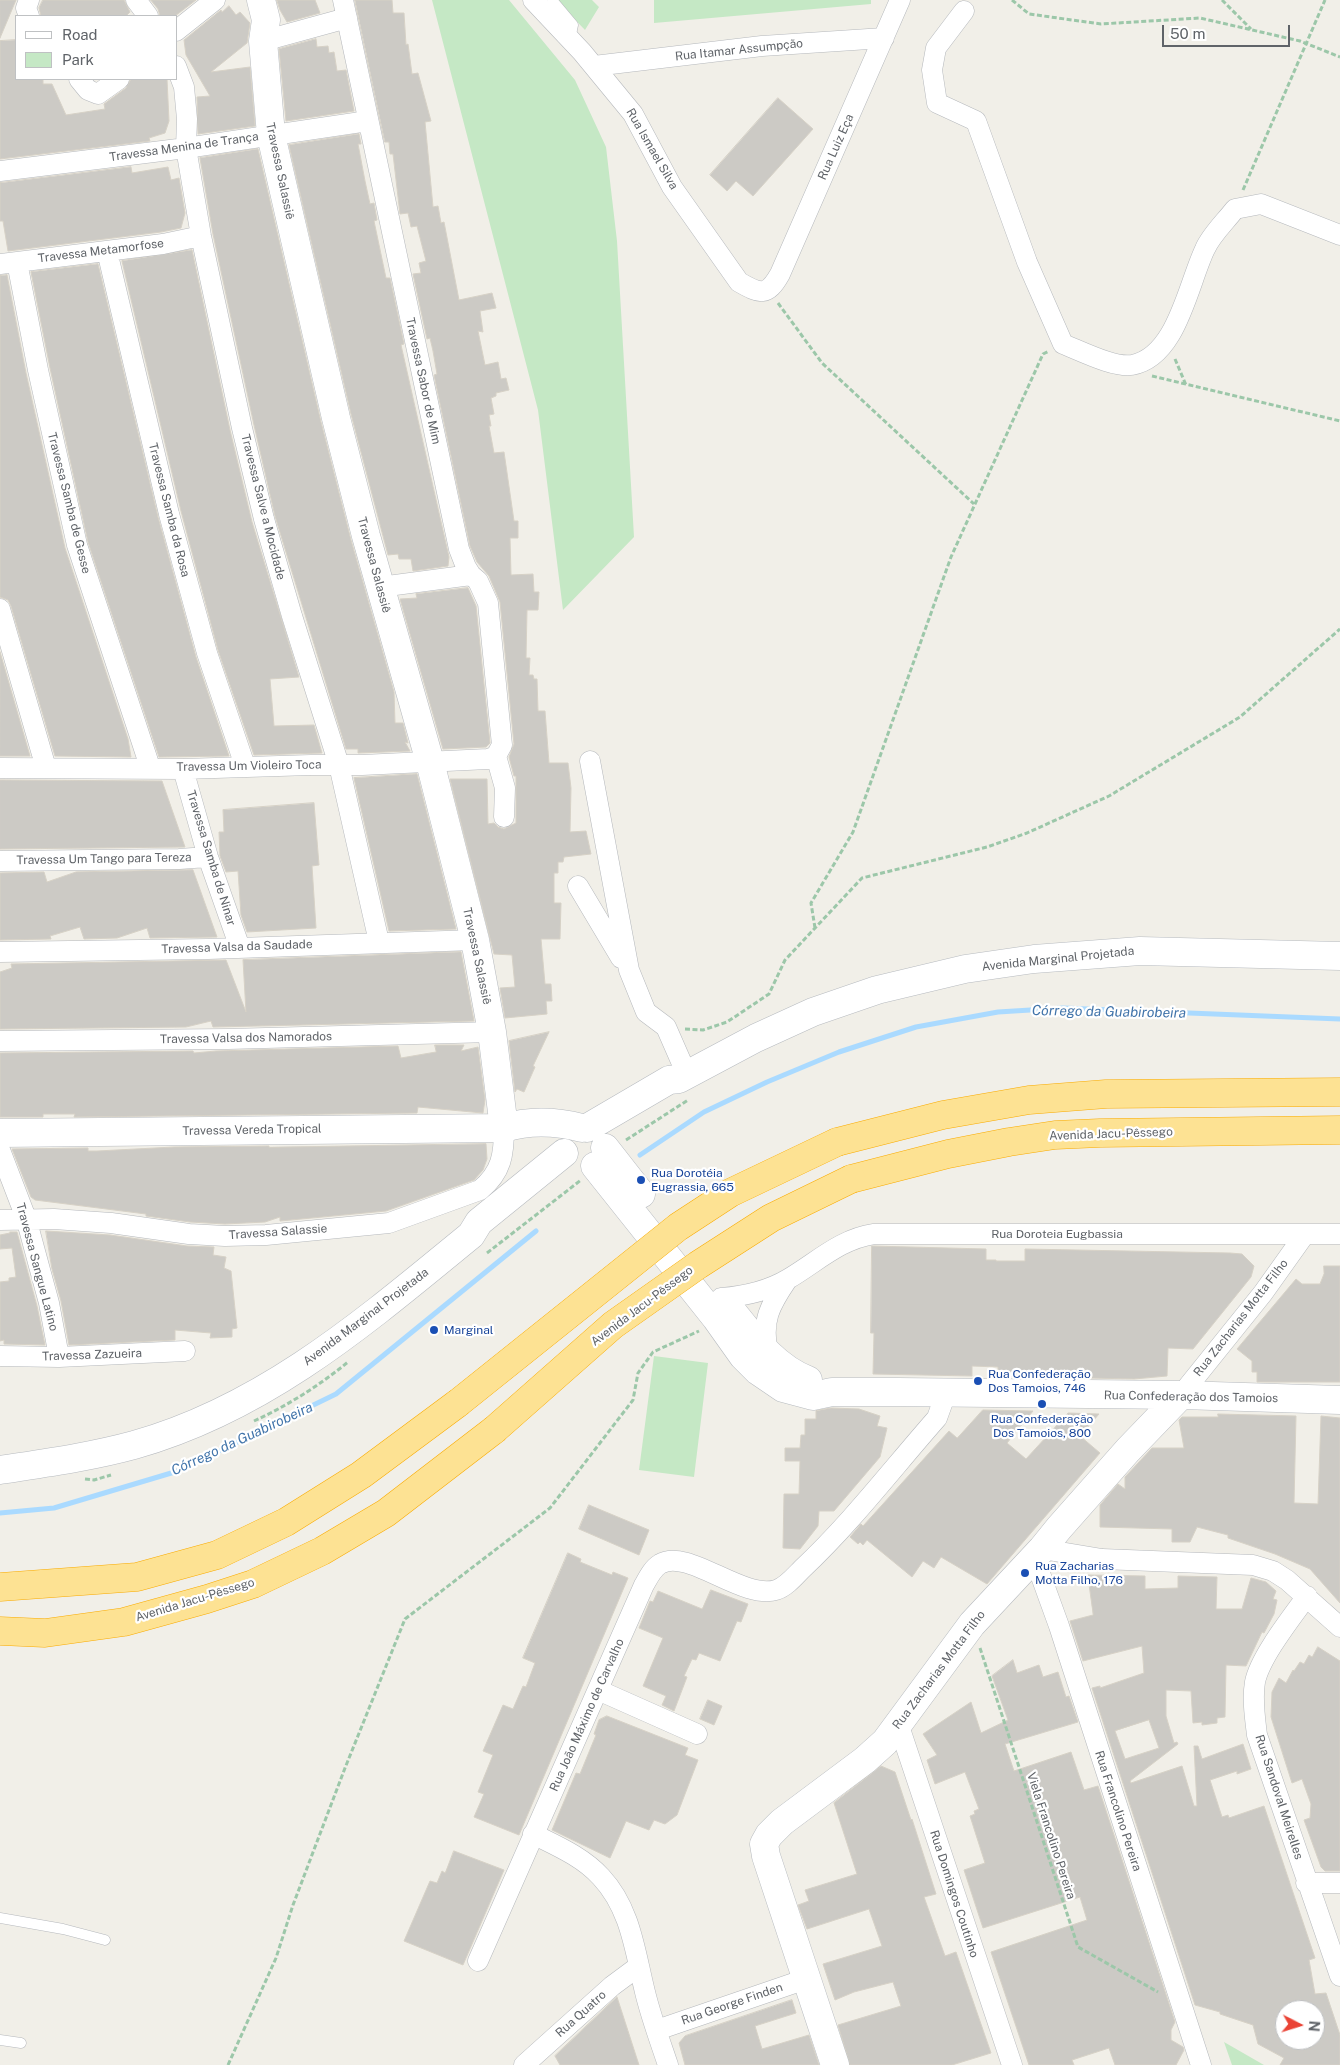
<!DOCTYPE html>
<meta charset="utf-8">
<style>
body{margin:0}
#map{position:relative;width:1340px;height:2065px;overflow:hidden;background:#f1efe8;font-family:"Public Sans",sans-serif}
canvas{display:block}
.legend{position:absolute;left:15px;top:15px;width:162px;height:65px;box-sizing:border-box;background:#fff;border:1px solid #bfc1c3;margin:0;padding:6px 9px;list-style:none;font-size:15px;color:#5f6368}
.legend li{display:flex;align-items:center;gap:10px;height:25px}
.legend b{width:25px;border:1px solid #bfc1c3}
.north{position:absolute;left:1275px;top:2000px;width:50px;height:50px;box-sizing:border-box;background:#fff;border:1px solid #bfc1c3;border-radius:50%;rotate:95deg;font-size:14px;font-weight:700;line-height:20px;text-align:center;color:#5f6368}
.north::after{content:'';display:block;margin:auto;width:18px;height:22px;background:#ea4335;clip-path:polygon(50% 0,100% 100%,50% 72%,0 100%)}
.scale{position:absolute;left:1162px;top:25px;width:128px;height:22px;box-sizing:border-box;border:2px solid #5f6368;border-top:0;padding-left:6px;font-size:15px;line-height:18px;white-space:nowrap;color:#5f6368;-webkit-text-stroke:4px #fff;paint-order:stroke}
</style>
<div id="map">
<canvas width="1340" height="2065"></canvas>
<ul class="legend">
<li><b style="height:6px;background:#fff"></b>Road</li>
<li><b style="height:14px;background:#c5e8c5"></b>Park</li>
</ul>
<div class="north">N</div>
<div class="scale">50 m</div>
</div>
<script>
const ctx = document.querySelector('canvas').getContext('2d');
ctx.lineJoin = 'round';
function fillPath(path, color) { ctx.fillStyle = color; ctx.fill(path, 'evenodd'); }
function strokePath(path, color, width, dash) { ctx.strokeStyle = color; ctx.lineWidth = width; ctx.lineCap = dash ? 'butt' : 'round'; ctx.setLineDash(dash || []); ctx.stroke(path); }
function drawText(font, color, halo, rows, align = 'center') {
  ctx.font = font + ' "Public Sans",sans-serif'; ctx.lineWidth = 4.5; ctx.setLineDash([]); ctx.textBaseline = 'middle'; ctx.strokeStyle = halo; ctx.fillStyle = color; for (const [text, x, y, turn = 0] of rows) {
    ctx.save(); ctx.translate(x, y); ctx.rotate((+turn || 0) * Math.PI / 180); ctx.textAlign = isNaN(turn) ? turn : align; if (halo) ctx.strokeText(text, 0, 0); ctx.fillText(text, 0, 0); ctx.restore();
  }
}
fillPath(new Path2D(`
 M432,0H509L575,80L606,147L617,241L634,537L563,610L538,410Z
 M556,0H592L599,7L585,30Z
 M654,0H871V4L654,23Z
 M654,1356L708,1363L694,1477L639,1470Z
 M1224,2042L1264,2065H1232Z`), '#c5e8c5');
strokePath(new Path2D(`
 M640,1155L704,1112L767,1082L839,1052L916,1027L998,1012L1063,1008L1340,1019
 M0,1513L54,1508L178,1471L336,1394L536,1231`), '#aadaff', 5);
const building = new Path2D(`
 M0,0H16L0,38Z
 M43,0H124L130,12L126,16H41L39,8Z
 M151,0H196L175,16H160L158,9Z
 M277,0H315L320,13L287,22L280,10Z
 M355,0H392L393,13H404L406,45L408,44L412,74L418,73L431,121L425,122L433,207L438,206L441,223L444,222L459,300L492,293L496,308L480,311L483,332L478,331L485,365L498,362L501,379L506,378L509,390L496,393V396L491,398L494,414L489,415L491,426H489L494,453L504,452L514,521H518V538H510L511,575L533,574L534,592H539L538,610H527L526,658H530L529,675H533L534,679H537L538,711H545L549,763H568L571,788L570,832L586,831L591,854L564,857L563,862H558V873H554V903H561L560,939H541L545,984H551L552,1001H546L547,1014L505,1018L500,988L515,987L512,955L494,954L450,779H487L488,824L494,823L498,827L504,829L516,823V776H514L509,757L514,744L500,602L489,576L477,562L470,546L434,375L437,374L433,351L430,338L427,339L413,274L421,273L419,263L426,261L417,226L411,227L408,213L400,214L393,154H390L389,142H385Z
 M229,6L236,15L240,12L250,23L247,43L211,72L250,67L255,126L198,134L197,97L210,96L186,55L184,40L221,10L222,12Z
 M316,39L317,47L328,46L329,53L334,52L337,71L346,70L354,111L286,121L279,49Z
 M16,40V79H43V84H52L66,115L105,109L104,104L126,88L131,79H167L169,121L165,133L149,138L150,141L0,159V41Z
 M778,98L813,129L753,196L736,181L727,191L710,175Z
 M359,134L361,144H358L365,181L370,204L374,203L377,220L374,221L386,278H390L404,344L401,345L449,557L448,566L413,571L411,559H399L398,554L388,555L351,414L289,145Z
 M258,149L321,422L351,540L394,692L395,723H403L408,743L405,742L410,751L358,753V749H346L275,516L254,425L213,234L200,158Z
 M131,167L132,173L168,167L171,180L179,178L185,213L181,228L161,232L8,251L3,221H0V183Z
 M192,250L230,430L252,522L299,677L270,679L274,726L314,725L322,753L254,755L218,650L181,511L122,261Z
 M98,264L158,517L196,657L229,756L159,757L88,542L50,368L31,272Z
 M7,275L26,373L65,548L128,739L131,757L55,756L11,606L8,600L0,597V276Z
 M468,588L476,606L490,743L486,747L443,749L400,599L417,598L416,594Z
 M0,652L30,756H0Z
 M417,774L456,929L389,931L354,778Z
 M0,780L162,781L185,847L0,849Z
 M314,803L319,865L312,866L316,928L247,932L241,915L238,871L226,872L220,856L219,832H224L223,810Z
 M193,870L217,937L150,938L147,928L117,938L84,939L80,927L50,936L51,939L0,940V873L44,872L47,882L76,872Z
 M461,952L474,1021L213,1027L211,1021L186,1027L0,1029V972L12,968L11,964L226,960L246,1012L243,960Z
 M549,1032L533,1066L535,1067L524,1092L517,1089L515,1092L509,1041Z
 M435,1045H464L461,1051L478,1047L485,1100L483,1113L418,1107L417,1113L74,1117L75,1114H43V1117H0V1053L193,1051L194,1053L216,1051L398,1046L401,1058L436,1052Z
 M486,1144L487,1159L483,1170L474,1180L386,1211L280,1221V1217L265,1222L225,1224L190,1222L146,1216V1214L35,1200L31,1197L12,1149L88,1148V1151H97L174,1147L269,1146V1147Z
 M46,1231L110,1235L187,1246L214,1247L213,1255L226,1257L224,1268L231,1271L237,1328L232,1329V1337L210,1338L211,1333L175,1330V1340L69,1345L61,1301L52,1269Z
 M10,1232H17L37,1306L45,1345L4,1344V1340L0,1341V1282L9,1281V1278L16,1277L12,1248L0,1249V1235L10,1233Z
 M872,1246L986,1249V1260H996V1261H1025V1249L1230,1253L1242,1254L1254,1266L1251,1277L1193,1349L1168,1348L1167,1376L1134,1379L998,1376V1367L972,1366V1376L873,1374L874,1333H871Z
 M1324,1266H1340V1382H1257V1372H1252V1361L1237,1349L1296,1279L1302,1284H1320L1324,1274Z
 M831,1408L859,1409L880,1416L877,1426L887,1428L880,1457L834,1511H819L818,1526L800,1549L783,1548L784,1494H799L800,1461H785V1448H800L801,1435H805V1419H816V1411Z
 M983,1410L1033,1411L1007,1443L1026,1459L1068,1413L1099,1414L1080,1436L1100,1453L987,1584L941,1557L934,1568L923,1561L912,1577L867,1540L863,1545L860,1542L858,1544L850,1537L861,1524L863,1526L949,1431L957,1438Z
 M1218,1414L1296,1416L1294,1503L1318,1504L1321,1416L1340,1418V1603L1310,1569L1275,1554L1228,1538V1535L1197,1527L1190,1542H1172V1529L1100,1527V1505L1118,1484L1125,1489V1477L1152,1448H1184L1179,1420L1182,1417H1218Z
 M589,1505L649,1530L639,1555L579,1529Z
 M568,1553L581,1559L580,1562L612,1575L613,1572L628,1578L519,1835L474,1817L484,1794L478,1792L493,1755L483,1751L503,1705L513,1709L523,1686L526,1687L535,1663L523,1658Z
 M1088,1575L1145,1576V1589L1178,1588V1576L1217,1577L1216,1609H1242L1251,1578L1266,1582L1276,1591L1273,1599L1277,1600L1274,1614L1264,1633L1262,1632L1246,1666L1226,1665L1225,1717L1217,1718V1723L1202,1725V1722L1193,1723L1191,1691L1166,1690V1716L1174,1743L1177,1742L1178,1744L1130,1781L1131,1783L1182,1766L1194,1806H1197L1194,1746H1198L1202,1759L1243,1744L1251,1769L1237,1774V1771L1210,1780L1222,1817L1228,1815L1229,1818L1264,1806L1315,1958L1309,1960L1315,1994L1326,1993L1340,2035V2065H1280L1284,2058L1258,2044L1253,2025L1220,2014V2012L1195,2005L1092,1688L1100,1686V1688L1144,1673L1142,1646L1083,1661L1070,1621L1093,1615ZM1149,1720L1159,1748L1125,1759L1115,1731ZM1285,2010H1315V2040H1285Z
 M711,1590L748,1604L741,1622L737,1621L720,1661L699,1653L696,1660L692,1659L684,1676L687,1677L674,1711L662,1705L666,1696L643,1686L663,1638L639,1628L650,1601L653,1602L658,1591L702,1609Z
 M1318,1647L1340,1661V1871H1325L1321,1867L1304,1820L1310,1818L1311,1804L1302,1779L1292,1783L1271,1717L1272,1692L1279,1678L1286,1683L1293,1670L1294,1671L1300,1662L1304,1664L1309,1655L1312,1657Z
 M1013,1660L1017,1673L1039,1665L1043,1677L1058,1672L1066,1697L1069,1696L1078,1722L1005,1744L1014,1771L1071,1752L1084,1790L1098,1786L1175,2022L1171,2030V2040L1183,2047L1184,2050L1176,2065H1115L1109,2048L1072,2060L1074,2065H1029L991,1952L1087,1920L1080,1897L983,1928L964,1870L985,1863L970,1816L975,1814L974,1811L979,1809L965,1772L935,1784L927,1760L937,1755L923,1734L971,1702L981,1733L1008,1720L992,1676Z
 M708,1700L722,1706L714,1725L700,1719Z
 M607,1716L688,1748L685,1755L698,1760L677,1815L665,1824L654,1820L649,1830L626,1821L610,1858L552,1830L576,1773L580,1774L596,1735L594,1734L599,1720Z
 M881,1766L895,1772L911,1820L912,1819L936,1894L924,1897L945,1956L956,1952L991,2053L952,2065H850L838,2025L901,2006L893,1982L854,1992L835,2000L823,1964L882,1946L869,1909L807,1929L798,1905L809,1901L805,1890L857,1874L834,1803Z
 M454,1851L504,1870L463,1965L404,1941L430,1881L437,1883L442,1871L445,1873Z
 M617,1997L639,2065H560L555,2056Z
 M792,2000L796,2013L755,2026L762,2049L809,2035L819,2065H685L679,2043L685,2036Z`);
fillPath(building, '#cccac5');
strokePath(building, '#d6d1c6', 1);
const lane = new Path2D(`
 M552,0L573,25L570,39
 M0,1918L63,1929L105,1940
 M0,2040L21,2043`);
const street = new Path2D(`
 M29,0L26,8L29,16
 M136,0L148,16
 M343,0L459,549L466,567L471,575L478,581L488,603L501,735L502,745L496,756
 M533,0L582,52L633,114L672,187L739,282C760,294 767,297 780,274L900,0
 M964,11L936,48L932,70L937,103L976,121L1027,262L1063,344C1081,351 1114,368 1132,365C1177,357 1188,284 1205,249C1211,235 1225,222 1235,209L1261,204L1340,235
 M176,31L215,0
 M263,41L347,18
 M176,66L184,87L187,119L186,148L201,236L242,428L264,519L292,616L339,765L379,942
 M594,66L762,46L884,38
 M79,79L88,90L98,94L119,79
 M0,171L186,148L368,121
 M107,251L169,514L207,653L245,766
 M17,262L38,370L77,545L150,767
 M0,264L163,244L201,236
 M380,587L471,575
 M0,609L46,768
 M496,756L505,788L504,817
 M590,761L629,970L646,1012L666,1027L687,1075
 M0,768L183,769L311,765H362L488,759L496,756
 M183,769L208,857L240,948
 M0,861L179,859L208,857
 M578,886L621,958
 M0,952L208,949L475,940
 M0,1041L228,1039L492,1032
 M0,1150L26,1218L49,1303L59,1357
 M0,1220L54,1219L111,1223L189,1234L225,1236L266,1235L389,1223L480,1190C502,1172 504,1154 504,1128
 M721,1298C745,1296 768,1291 788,1279C817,1262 840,1239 874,1234H1340
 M768,1352C761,1321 770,1305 787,1280
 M0,1356L59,1357L185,1351
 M1181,1395L1263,1293L1305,1234
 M1042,1549L1102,1559L1253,1565L1273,1571L1287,1580L1340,1627
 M1034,1557L1059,1626L1201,2065
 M1307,1596C1292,1617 1260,1657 1255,1682C1252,1699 1255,1718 1257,1735L1340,1976
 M598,1690L697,1734
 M898,1723L1012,2065
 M533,1834C557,1846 583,1857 601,1877C631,1909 635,1952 645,1992C651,2017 660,2041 668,2065
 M1306,1883H1340
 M478,1961L644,1585C648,1578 653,1568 660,1564C687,1547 742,1600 776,1590C786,1587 795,1576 802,1569C851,1523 893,1468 937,1418L946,1393
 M657,2030L806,1979
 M524,2065L612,1986L639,1966`);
const secondary = new Path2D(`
 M261,0L266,20L263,41L271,135L336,418L366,536L430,762L475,940L492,1032L504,1128
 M587,1128L669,1080L679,1079L756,1038L813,1012L877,990L965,969L1034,959L1140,951L1340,956
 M0,1133L504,1128C530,1120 555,1121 582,1128
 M605,1148L641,1194
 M595,1166L716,1318L743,1356L758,1371L783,1388L813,1396L832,1392H898L1181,1395L1340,1400
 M727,1305C750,1333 773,1367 808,1380
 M0,1470C45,1463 90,1457 134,1445C266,1408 367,1320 471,1235L479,1222L564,1153
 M835,2065L766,1856L764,1844L769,1835L782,1822L865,1760L885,1742L972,1624L1042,1549L1059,1528L1128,1450L1181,1395`);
const highway = new Path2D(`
 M837,1142L943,1115L1029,1100L1106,1094L1340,1092
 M851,1179L948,1154L1009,1142L1055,1135L1100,1133L1340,1130
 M0,1587L137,1577L217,1555L286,1522L361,1475L458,1403
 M0,1631L45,1633L124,1622L207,1599L253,1584L322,1551L386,1513L494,1430`);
strokePath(lane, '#b5b8bc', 11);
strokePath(street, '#b5b8bc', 21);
strokePath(secondary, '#b6babf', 29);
strokePath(highway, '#f9ab00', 29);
strokePath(new Path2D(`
 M1012,0L1029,14L1101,24L1200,18L1300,41L1340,57
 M1222,0L1251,29
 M1243,190L1325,0
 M778,303L822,363L974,504
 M1175,359L1186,385
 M1152,376L1340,421
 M815,928L811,903L853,832L951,557L1043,354L1049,351
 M685,1029L703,1030L727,1022L769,994L785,960L862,878L987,847L1027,833L1109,796L1240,717L1340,629
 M626,1140L688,1100
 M487,1253L581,1180
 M254,1421C287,1406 320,1385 348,1362
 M85,1479L94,1480L111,1475
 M980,1648L1078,1947L1158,1992
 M228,2065L276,1958L293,1905L345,1768L405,1619L550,1508L633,1400L638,1373L653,1352L699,1331`), '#9cc7a9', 3, [5, 2.5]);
strokePath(lane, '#fff', 10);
strokePath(street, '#fff', 20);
strokePath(secondary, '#fff', 28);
strokePath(highway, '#fde293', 28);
const highwayBridge = new Path2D(`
 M458,1403L678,1227L730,1193L837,1142
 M494,1430L613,1325L698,1265L771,1218L851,1179`);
strokePath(highwayBridge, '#f9ab00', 29, []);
strokePath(highwayBridge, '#fde293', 28);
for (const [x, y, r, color] of [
 [641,1180,5,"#1a4fb4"],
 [434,1330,5,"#1a4fb4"],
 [978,1381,5,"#1a4fb4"],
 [1042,1404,5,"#1a4fb4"],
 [1025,1573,5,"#1a4fb4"]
]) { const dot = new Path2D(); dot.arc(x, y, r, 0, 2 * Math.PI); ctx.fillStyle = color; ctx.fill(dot); strokePath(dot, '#fff', 2); }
drawText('12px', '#5f6368', '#fff', [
 ["Rua Itamar Assumpção",739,50,-6],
 ["Travessa Menina de Trança",184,147,-8],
 ["Rua Luiz Eça",836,147,-66],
 ["Rua Ismael Silva",652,149,60],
 ["Travessa Salassiê",280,171,78],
 ["Travessa Metamorfose",101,251,-7],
 ["Travessa Sabor de Mim",423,381,78],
 ["Travessa Samba de Gesse",69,503,76],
 ["Travessa Salve a Mocidade",263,507,76],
 ["Travessa Samba da Rosa",169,510,76],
 ["Travessa Salassiê",374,565,75],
 ["Travessa Um Violeiro Toca",249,766,-1],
 ["Travessa Samba de Ninar",211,858,73],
 ["Travessa Um Tango para Tereza",104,859,-1],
 ["Travessa Valsa da Saudade",237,947,-2],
 ["Travessa Salassiê",477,956,78],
 ["Avenida Marginal Projetada",1058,959,-6],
 ["Travessa Valsa dos Namorados",246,1038,-1],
 ["Travessa Vereda Tropical",252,1130,-1],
 ["Avenida Jacu-Pêssego",1111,1134,-2],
 ["Travessa Salassie",278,1232,-4],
 ["Rua Doroteia Eugbassia",1057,1234],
 ["Travessa Sangue Latino",37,1267,75],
 ["Avenida Jacu-Pêssego",642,1306,-37],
 ["Avenida Marginal Projetada",366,1317,-37],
 ["Rua Zacharias Motta Filho",1241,1318,-52],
 ["Travessa Zazueira",92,1355,-2],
 ["Rua Confederação dos Tamoios",1191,1397,1],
 ["Avenida Jacu-Pêssego",195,1600,-17],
 ["Rua Zacharias Motta Filho",939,1670,-53],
 ["Rua João Máximo de Carvalho",587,1715,-66],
 ["Rua Sandoval Meirelles",1279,1797,72],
 ["Rua Francolino Pereira",1118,1811,72],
 ["Viela Francolino Pereira",1051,1836,72],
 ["Rua Domingos Coutinho",954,1894,72],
 ["Rua George Finden",732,2004,-19],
 ["Rua Quatro",581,2014,-42]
]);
drawText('12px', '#164399', '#fff', [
 ["Rua Dorotéia",651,1173],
 ["Eugrassia, 665",651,1187],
 ["Marginal",444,1330],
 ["Rua Confederação",988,1374],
 ["Dos Tamoios, 746",988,1388],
 ["Rua Confederação",1042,1419,"center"],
 ["Dos Tamoios, 800",1042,1433,"center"],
 ["Rua Zacharias",1035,1566],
 ["Motta Filho, 176",1035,1580]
], 'left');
drawText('italic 14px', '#4174aa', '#fff', [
 ["Córrego da Guabirobeira",1109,1012,1],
 ["Córrego da Guabirobeira",242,1439,-25]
]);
</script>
